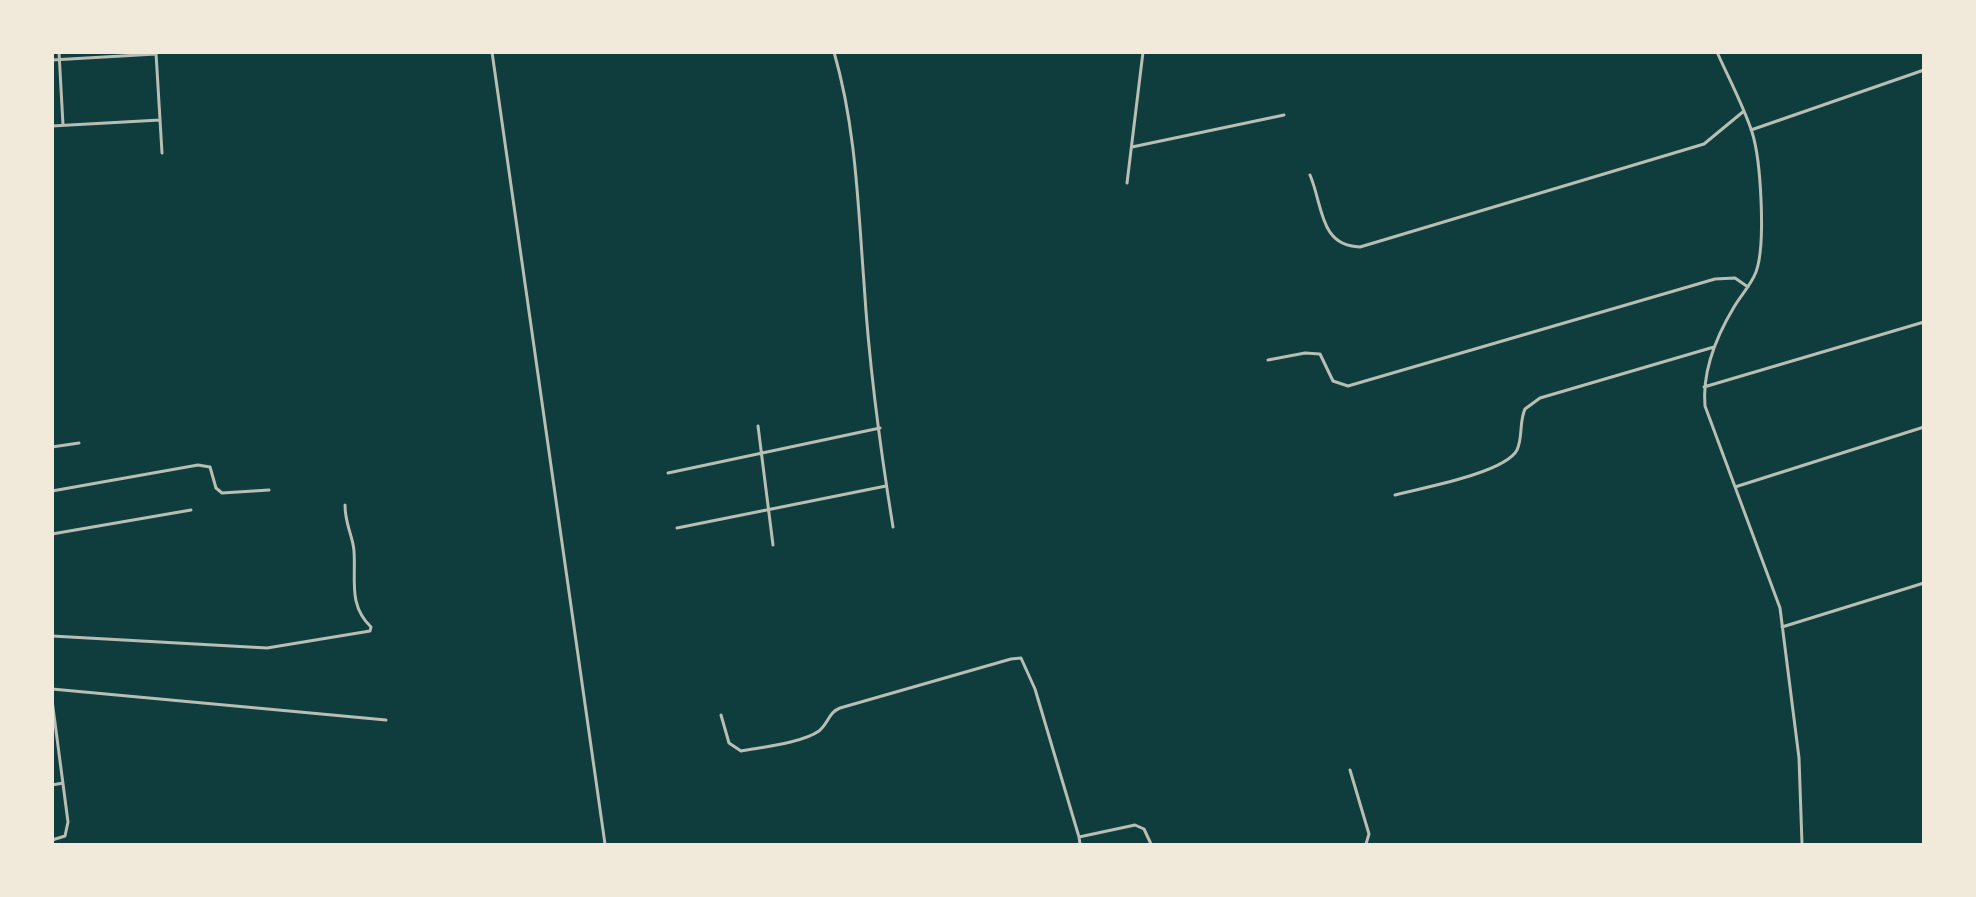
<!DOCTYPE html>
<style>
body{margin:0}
#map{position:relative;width:1976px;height:897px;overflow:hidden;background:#0f3d3e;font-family:"Public Sans",sans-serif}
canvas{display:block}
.frame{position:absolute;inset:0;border:54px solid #f1e9da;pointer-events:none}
</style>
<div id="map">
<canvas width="1976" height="897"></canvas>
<div class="frame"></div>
</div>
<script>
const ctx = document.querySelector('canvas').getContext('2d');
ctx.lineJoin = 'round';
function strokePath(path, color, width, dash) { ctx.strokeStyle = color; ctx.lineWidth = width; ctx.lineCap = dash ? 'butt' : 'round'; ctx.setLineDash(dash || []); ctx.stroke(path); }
strokePath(new Path2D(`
 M59,52L63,125
 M492,52L605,844
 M834,52C856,128 858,205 864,283C869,364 880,447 893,527
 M1717,52C1729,79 1743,105 1752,132C1761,160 1766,245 1756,272C1751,285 1741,295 1734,307C1716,337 1702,371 1705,406L1780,608L1799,758L1802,844
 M156,53L162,153
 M52,60L156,54
 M52,126L160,120
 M1751,130L1924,70
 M1132,147L1284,115
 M1310,175C1323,205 1319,246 1360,247L1704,144L1744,111
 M1127,183L1143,52
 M1268,360L1305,353L1320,354L1333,381L1348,386L1715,279L1735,278L1748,287
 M1704,387L1924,322
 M758,426L773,545
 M52,447L79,443
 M668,473L880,428
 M1735,487L1924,427
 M52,491L198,465L210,467L216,488L222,493L269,490
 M1395,495C1421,488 1505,473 1517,450C1523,437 1519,422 1525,409L1540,398L1714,347
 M677,528L886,486
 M52,534L191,510
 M1782,627L1924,583
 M52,636L267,648L370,631L371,627C348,605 356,580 354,551C353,536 345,525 345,505
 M52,689L386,720
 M52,700L68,822L65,836L52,840
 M721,715L729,743L741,751C762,747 802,743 819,731C828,724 829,712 840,708L1011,659L1021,658L1035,689L1079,837
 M1350,770L1369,834L1366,844
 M52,785L63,783
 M1080,844L1079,837L1135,825L1144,829L1151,844`), '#b8beb3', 3);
</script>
